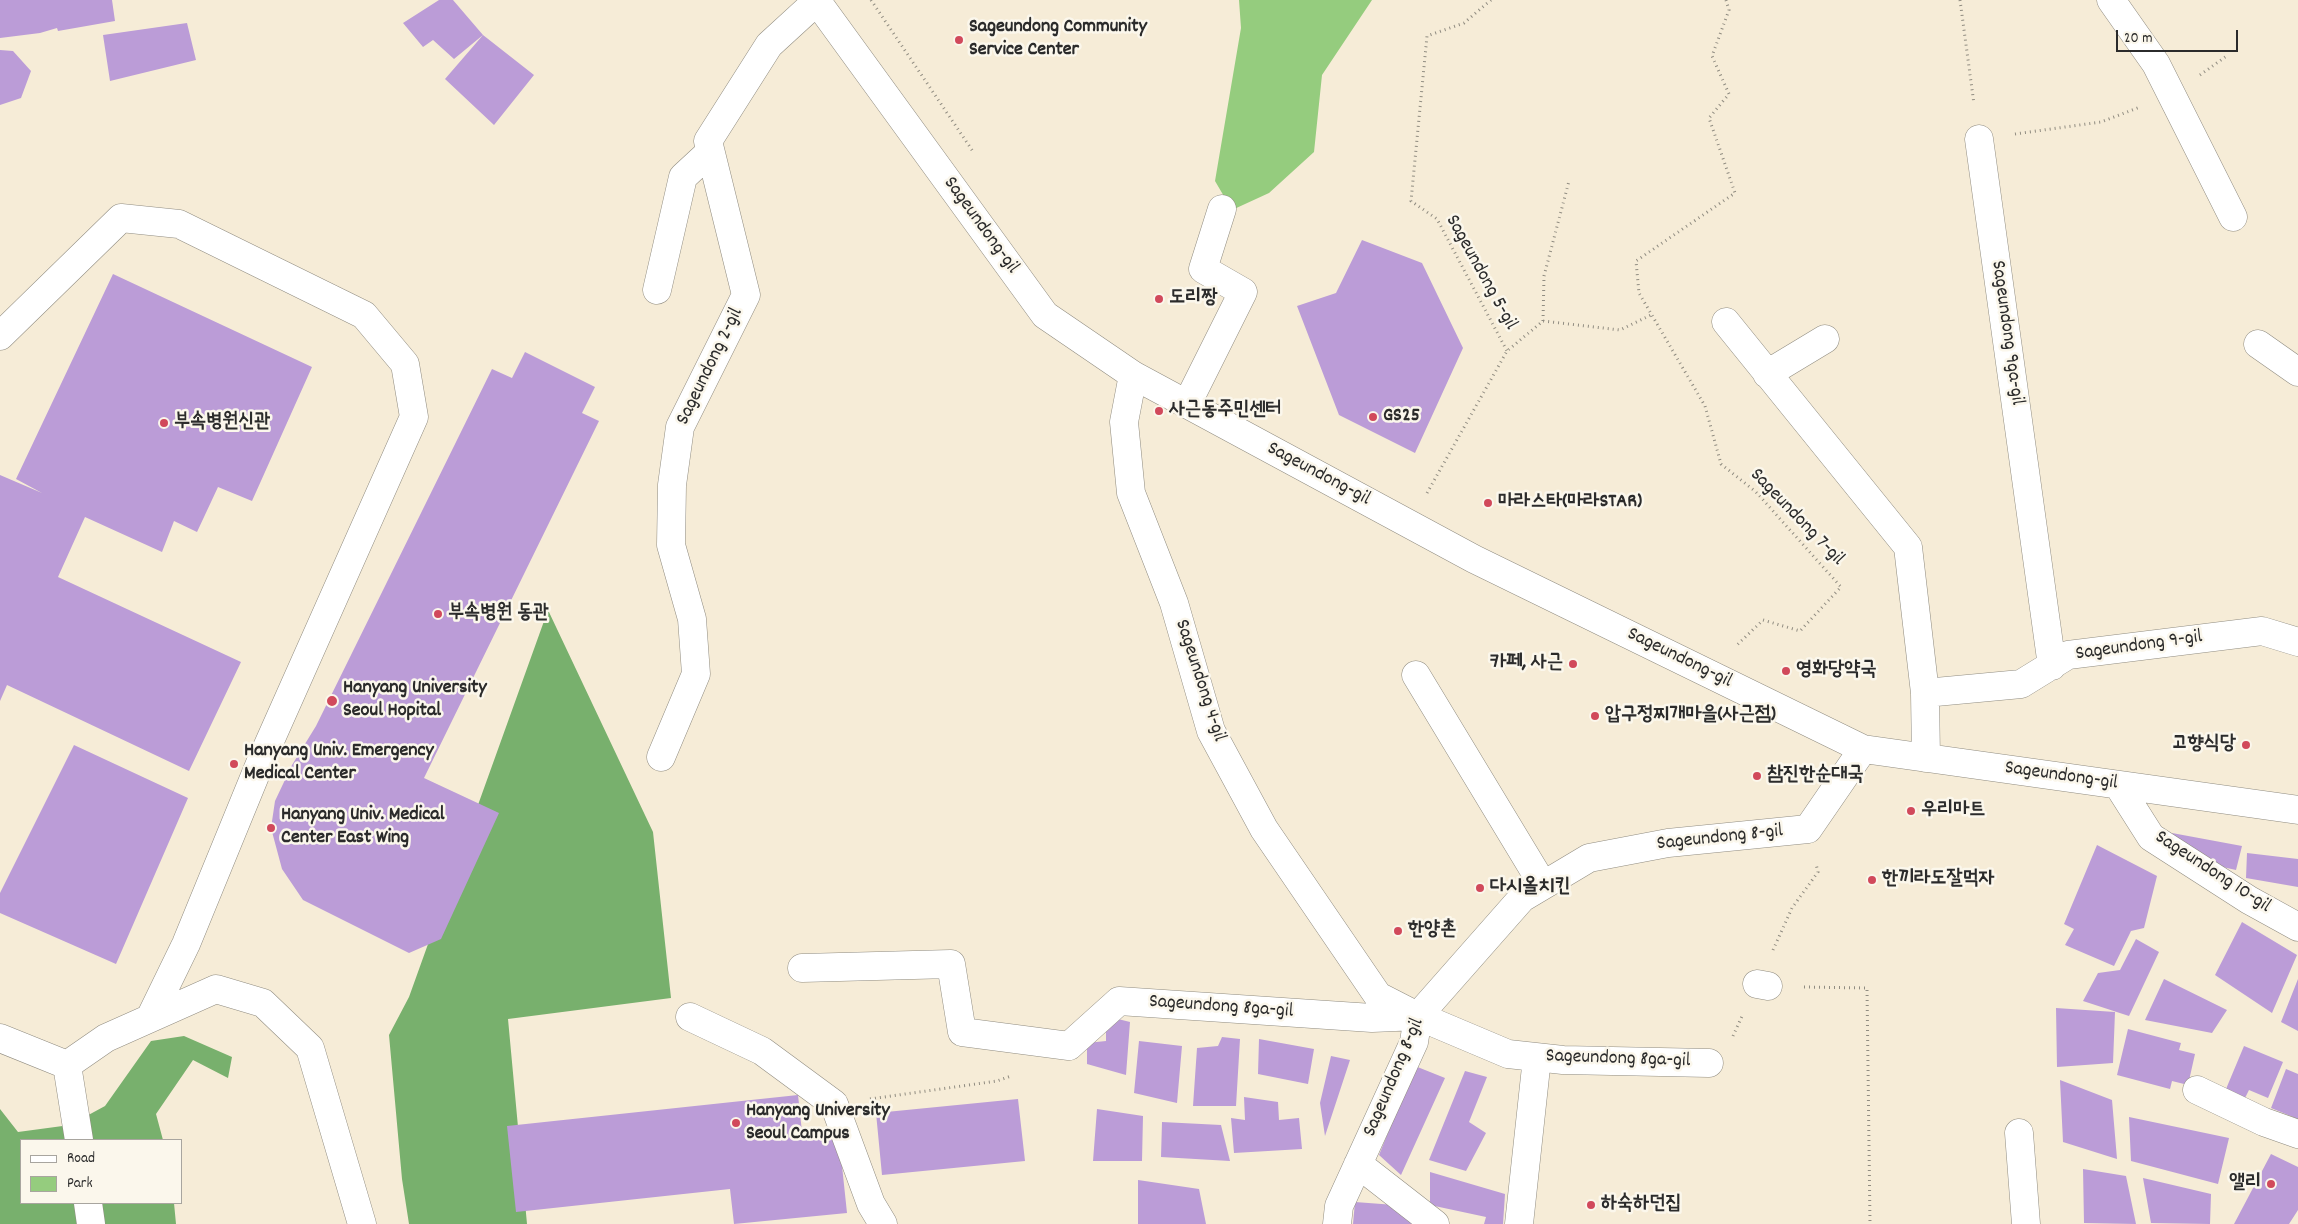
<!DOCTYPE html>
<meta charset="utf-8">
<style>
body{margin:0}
#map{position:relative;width:2298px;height:1224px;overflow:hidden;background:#f6ecd7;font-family:Dekko,sans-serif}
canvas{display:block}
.legend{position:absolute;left:20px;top:1139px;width:162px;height:65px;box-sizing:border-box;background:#fbf7ec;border:1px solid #a8a59f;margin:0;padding:6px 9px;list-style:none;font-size:15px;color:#2b2b2b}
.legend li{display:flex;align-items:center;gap:10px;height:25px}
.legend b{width:25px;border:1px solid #a8a59f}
.scale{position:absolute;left:2116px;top:30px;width:122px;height:22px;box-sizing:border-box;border:2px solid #2b2b2b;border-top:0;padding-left:6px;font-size:15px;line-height:18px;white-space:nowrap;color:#2b2b2b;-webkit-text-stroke:4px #fbf7ec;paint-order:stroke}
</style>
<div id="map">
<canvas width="2298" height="1224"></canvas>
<ul class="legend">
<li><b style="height:6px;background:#fff"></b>Road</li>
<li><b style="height:14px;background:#95cc7e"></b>Park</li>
</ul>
<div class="scale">20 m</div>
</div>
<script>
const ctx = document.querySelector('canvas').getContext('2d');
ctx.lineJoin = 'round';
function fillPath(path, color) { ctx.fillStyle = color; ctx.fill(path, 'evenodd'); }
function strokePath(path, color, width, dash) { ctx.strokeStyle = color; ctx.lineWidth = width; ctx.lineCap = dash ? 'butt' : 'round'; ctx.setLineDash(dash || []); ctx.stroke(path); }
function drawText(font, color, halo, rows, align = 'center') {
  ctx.font = font + ' Dekko,"Poor Story",sans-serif'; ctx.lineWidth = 5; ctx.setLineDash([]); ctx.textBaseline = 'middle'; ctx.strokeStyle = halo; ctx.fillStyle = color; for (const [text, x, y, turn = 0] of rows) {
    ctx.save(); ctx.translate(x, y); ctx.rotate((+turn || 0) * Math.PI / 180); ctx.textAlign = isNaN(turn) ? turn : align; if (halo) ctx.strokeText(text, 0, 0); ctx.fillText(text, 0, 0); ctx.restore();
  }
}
fillPath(new Path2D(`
 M1239,0H1372L1322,75L1314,152L1269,193L1232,210L1215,181L1241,28Z`), '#95cc7e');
fillPath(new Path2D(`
 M548,610L653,832L671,998L508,1019L527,1224H409L402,1179L389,1035L409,997Z
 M184,1036L232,1057L228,1078L193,1060L156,1114L163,1140H21V1203H174L176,1224H0V1109L18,1132L70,1125L105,1106L151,1041Z`), '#78b06d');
fillPath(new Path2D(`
 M0,0H112L115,21L58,31L57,28L40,33L0,38Z
 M439,0H453L483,35L534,75L494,125L445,79L483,35L454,59L433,40L423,47L403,23Z
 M187,23L196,60L110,81L103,35Z
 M0,50L13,51L31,71L21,98L0,105Z
 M1362,240L1422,263L1463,348L1415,453L1339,415L1297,306L1336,293Z
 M113,274L312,367L252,501L218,487L197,532L174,521L162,552L85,517L58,577L241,662L189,771L7,685L0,701V475L42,493L16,479Z
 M525,352L595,387L582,413L599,421L424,778L499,813L441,939L409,953L303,900L282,869L271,828L275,801L292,765L316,726L492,369L512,378Z
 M74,745L188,798L116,964L0,913V893Z
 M2172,833L2242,846L2236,870L2191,860Z
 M2097,845L2157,876L2144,928L2131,931L2114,966L2065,945L2074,929L2064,924Z
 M2247,853L2298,859V887L2246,878Z
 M2242,922L2297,955L2272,1013L2215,975Z
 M2136,939L2159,952L2129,1016L2083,1001L2098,973L2120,970Z
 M2164,979L2227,1010L2212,1033L2145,1020Z
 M2298,979V1031L2281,1022Z
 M2056,1008L2115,1012L2113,1063L2057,1067Z
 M1106,1016L1130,1022L1126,1075L1087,1064V1043L1106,1041Z
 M2128,1029L2181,1043L2179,1050L2195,1054L2188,1085L2172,1081L2170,1089L2117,1075Z
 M1222,1037L1240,1039L1236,1106H1193L1197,1048L1218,1046Z
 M1259,1039L1314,1049L1308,1084L1258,1074Z
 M1139,1041L1182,1046L1177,1103L1134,1093Z
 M2244,1046L2283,1062L2268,1098L2249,1090L2245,1098L2226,1089Z
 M1331,1056L1350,1060L1325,1136L1320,1103Z
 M1415,1066L1445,1078L1401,1175L1379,1155Z
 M2286,1069L2298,1074V1119L2271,1108Z
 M1465,1071L1487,1077L1469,1122L1486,1133L1466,1171L1429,1160Z
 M2060,1080L2112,1100L2117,1159L2063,1142Z
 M798,1095L802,1132L838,1128L847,1213L734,1224L730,1189L516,1212L507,1126Z
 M1244,1097L1278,1102L1279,1120L1299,1118L1302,1149L1234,1153L1231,1118L1245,1120Z
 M1018,1099L1025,1161L882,1175L876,1113Z
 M1097,1109L1143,1116L1142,1161H1093Z
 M2129,1117L2229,1138L2218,1184L2131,1161Z
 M1162,1122L1221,1125L1230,1161L1161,1157Z
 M2271,1154L2298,1167V1210L2289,1224H2234Z
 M2083,1169L2126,1176L2136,1224L2084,1223Z
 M1430,1172L1505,1194L1503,1224H1484L1486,1217L1430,1205Z
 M2143,1178L2211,1194L2210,1224L2151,1223Z
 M1138,1180L1199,1189L1206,1224H1138Z
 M1355,1202L1395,1205L1411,1221V1224H1353Z`), '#bb9cd7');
const minor = new Path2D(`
 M816,0L1045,315L1133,375L1474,559L1863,749L2298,810
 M2111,0L2156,64L2233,217
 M1979,139L2052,666
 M657,290L683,177L710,152
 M1726,322L1908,547L1925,693L1926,758
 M0,336L121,218L179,224L364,315L405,364L414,417L261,761L186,944L150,1018
 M2258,344L2298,372
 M1767,374L1825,339
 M1133,375L1124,422L1131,493L1174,603L1211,731L1264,829L1378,996L1417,1016
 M1187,404L1243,292L1203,269L1222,209
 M1416,675L1543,885
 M1925,693L2021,684L2068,655L2262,631L2298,642
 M661,757L696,674L692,619L671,545L672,485L680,427L746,295L708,141L769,45L817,1
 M2118,785L2151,837L2249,900L2298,927
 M802,968L951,964L962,1032L1069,1046L1119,1001L1372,1018L1418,1016L1508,1054L1563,1060L1709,1063
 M1757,984L1768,986
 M690,1017L762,1051L834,1104L871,1204L883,1224
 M0,1038L67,1065
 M67,1065L106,1038L216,989L263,1003L310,1048L362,1224
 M67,1065L79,1140
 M2197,1090L2264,1122L2298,1134
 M2019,1133L2026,1224
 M1358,1164L1435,1224
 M88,1203L91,1224
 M1337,1224L1339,1206L1414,1042L1418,1016L1522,898L1589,858L1668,843L1808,829L1863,749
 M1519,1224L1537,1058`);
strokePath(minor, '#908c81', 29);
strokePath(new Path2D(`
 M871,0L974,153
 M1491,0L1464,23L1427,36L1411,201L1437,219L1507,351
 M1726,0L1729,10L1712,56L1729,94L1709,118L1735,193L1636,261L1639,293L1705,406L1721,464L1756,492L1841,587L1800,631L1763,620L1735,647
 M1960,0L1974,104
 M2200,75L2228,55
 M2015,134L2101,122L2140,107
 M1543,321L1544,276L1569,181
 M1427,493L1507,351L1543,321L1620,330L1651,315
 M1773,950L1792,908L1818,872L1816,864
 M1804,987L1867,988L1870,1224
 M1733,1036L1743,1014
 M870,1099L997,1081L1011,1076`), '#908c81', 3, [1, 4]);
strokePath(minor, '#fff', 28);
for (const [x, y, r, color] of [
 [959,40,5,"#d1495b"],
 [1159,299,5,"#d1495b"],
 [1159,411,5,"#d1495b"],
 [1373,417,5,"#d1495b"],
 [164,423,5,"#d1495b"],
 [1488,503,5,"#d1495b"],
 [438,614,5,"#d1495b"],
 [1573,664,5,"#d1495b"],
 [1786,671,5,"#d1495b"],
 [332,701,6,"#d1495b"],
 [1595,716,5,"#d1495b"],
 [2246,745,5,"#d1495b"],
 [234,764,5,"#d1495b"],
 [1757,776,5,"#d1495b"],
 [1911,811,5,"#d1495b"],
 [271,828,5,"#d1495b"],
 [1872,880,5,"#d1495b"],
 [1480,888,5,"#d1495b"],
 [1398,931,5,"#d1495b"],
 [736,1123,5,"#d1495b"],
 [2271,1184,5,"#d1495b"],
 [1591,1205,5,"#d1495b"]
]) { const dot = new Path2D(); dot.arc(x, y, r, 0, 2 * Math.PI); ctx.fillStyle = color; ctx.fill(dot); strokePath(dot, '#fbf7ec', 2); }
drawText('bold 20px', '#2b2b2b', '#fbf7ec', [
 ["Sageundong Community",969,28],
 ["Service Center",969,51],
 ["도리짱",1169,299],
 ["사근동주민센터",1169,411],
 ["GS25",1383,417],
 ["부속병원신관",174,423],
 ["마라스타(마라STAR)",1498,503],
 ["부속병원 동관",448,614],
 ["카페, 사근",1563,664,"right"],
 ["영화당약국",1796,671],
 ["Hanyang University",343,689],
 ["Seoul Hopital",343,712],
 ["압구정찌개마을(사근점)",1605,716],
 ["고향식당",2236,745,"right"],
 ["Hanyang Univ. Emergency",244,752],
 ["Medical Center",244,775],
 ["참진한순대국",1767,776],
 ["우리마트",1921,811],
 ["Hanyang Univ. Medical",281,816],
 ["Center East Wing",281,839],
 ["한끼라도잘먹자",1882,880],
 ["다시올치킨",1490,888],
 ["한양촌",1408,931],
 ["Hanyang University",746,1112],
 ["Seoul Campus",746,1135],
 ["앨리",2261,1184,"right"],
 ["하숙하던집",1601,1205]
], 'left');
drawText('20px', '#2b2b2b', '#fbf7ec', [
 ["Sageundong-gil",980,226,54],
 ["Sageundong 5-gil",1480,273,61],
 ["Sageundong 9ga-gil",2006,333,82],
 ["Sageundong 2-gil",711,367,-64],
 ["Sageundong-gil",1318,475,28],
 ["Sageundong 7-gil",1796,518,46],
 ["Sageundong 9-gil",2139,647,-8],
 ["Sageundong-gil",1679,659,26],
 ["Sageundong 4-gil",1199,681,72],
 ["Sageundong-gil",2061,777,8],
 ["Sageundong 8-gil",1720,839,-6],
 ["Sageundong 10-gil",2212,873,33],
 ["Sageundong 8ga-gil",1221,1008,4],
 ["Sageundong 8ga-gil",1618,1060,2],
 ["Sageundong 8-gil",1395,1078,-67]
]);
</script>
